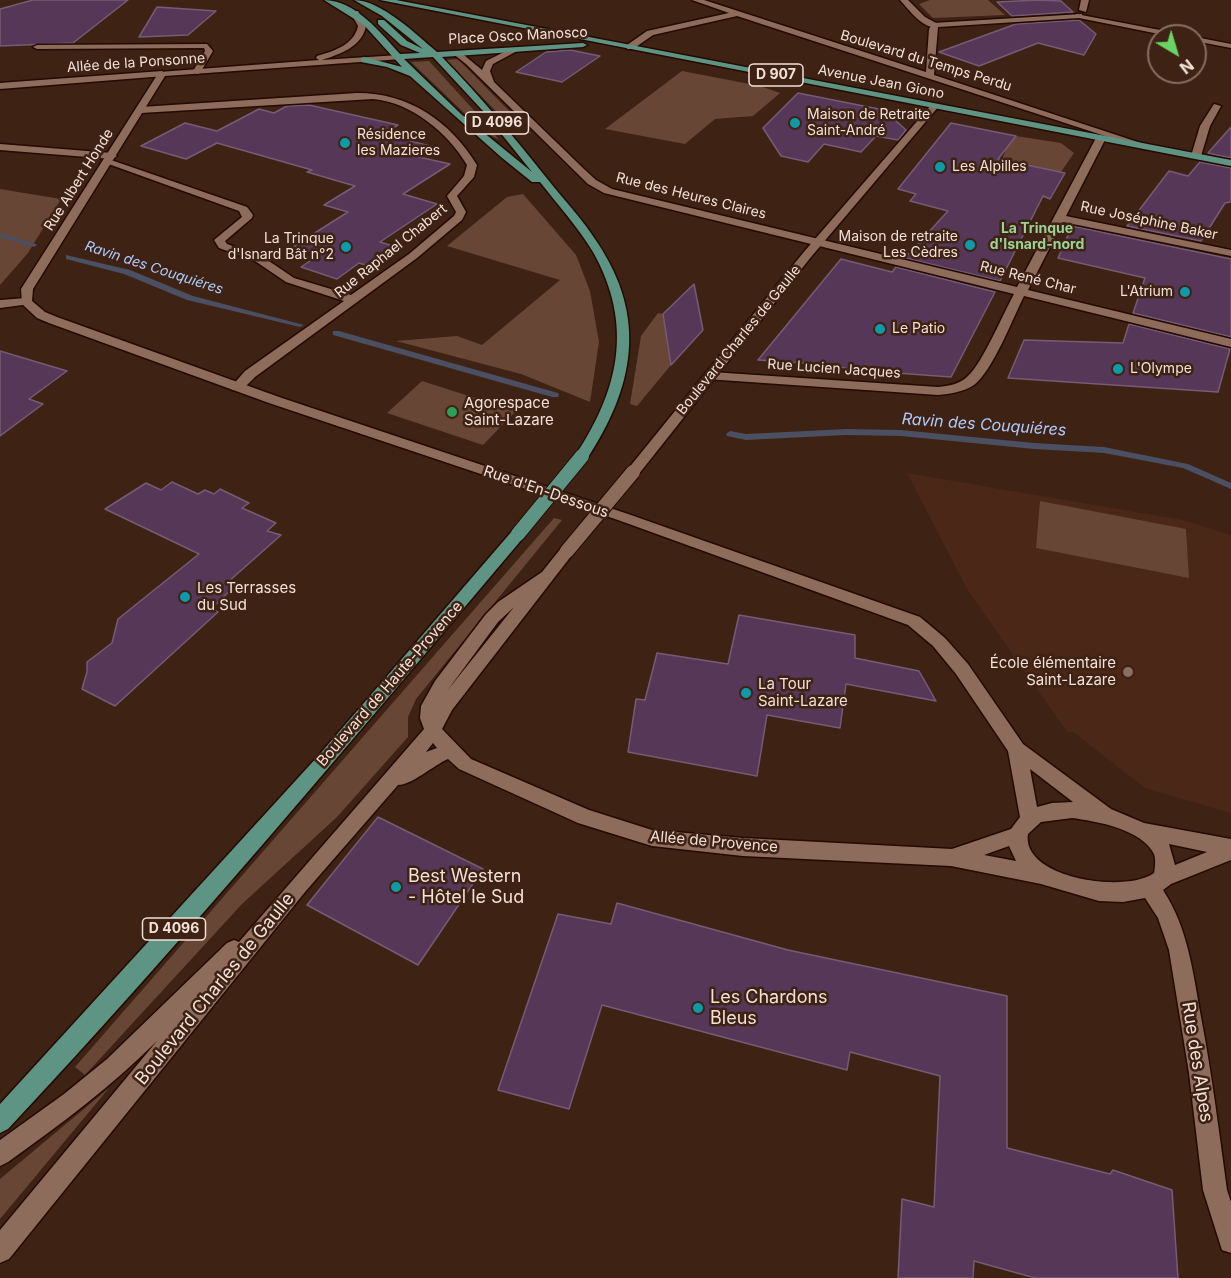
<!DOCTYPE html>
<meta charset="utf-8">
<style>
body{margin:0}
#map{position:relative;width:1231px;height:1278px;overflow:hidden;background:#3e2214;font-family:Inter,sans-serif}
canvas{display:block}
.north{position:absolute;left:1147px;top:24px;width:60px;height:60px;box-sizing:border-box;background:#3e2214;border:2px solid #866e62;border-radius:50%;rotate:142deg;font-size:16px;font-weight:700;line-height:24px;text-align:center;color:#f3e0d7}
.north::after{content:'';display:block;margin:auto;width:21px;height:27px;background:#69d464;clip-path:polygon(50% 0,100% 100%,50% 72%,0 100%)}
</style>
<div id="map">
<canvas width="1231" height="1278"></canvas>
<div class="north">N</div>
</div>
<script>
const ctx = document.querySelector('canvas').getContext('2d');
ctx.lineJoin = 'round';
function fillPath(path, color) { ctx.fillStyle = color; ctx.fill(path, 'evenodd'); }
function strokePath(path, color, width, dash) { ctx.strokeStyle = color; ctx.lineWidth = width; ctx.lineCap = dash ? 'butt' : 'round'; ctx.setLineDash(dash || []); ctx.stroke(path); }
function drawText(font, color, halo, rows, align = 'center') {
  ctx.font = font + ' Inter,sans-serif'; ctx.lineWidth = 5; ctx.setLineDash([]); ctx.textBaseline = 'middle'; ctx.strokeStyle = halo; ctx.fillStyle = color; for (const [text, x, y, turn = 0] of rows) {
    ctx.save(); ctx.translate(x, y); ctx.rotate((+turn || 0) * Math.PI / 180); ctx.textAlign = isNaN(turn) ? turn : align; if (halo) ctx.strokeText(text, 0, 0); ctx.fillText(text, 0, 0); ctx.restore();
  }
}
fillPath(new Path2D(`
 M907,473L1183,520L1231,535V813L1145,788L1073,732H1067L967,589Z`), '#4a2716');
fillPath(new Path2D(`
 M930,0H988L1005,15L933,18L919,4Z
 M458,59L531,133L519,135L446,60Z
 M429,61L490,128L499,140L482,130L411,62Z
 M682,71L760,86L780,93L753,116L715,119L685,144L605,129Z
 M1016,136L1061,143L1074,153L1061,172L1002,160L1006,149Z
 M0,189L61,199L28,253L0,285Z
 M523,194L576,255L590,291L599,342L590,402L521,374L396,341L457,336L482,345L560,280L447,246L507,197Z
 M658,313L663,314L671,365L637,406L630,404L641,336Z
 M422,381L516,411L483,445L387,413Z
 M1040,501L1186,529L1189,578L1036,548Z
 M554,518L562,520L416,699L408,717V737L337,817L242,904L85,1075L75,1067Z
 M109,1088L0,1219V1179Z`), '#684635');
fillPath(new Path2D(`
 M0,233L36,244L37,245L34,247L0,237Z
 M66,255L130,270L193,296L304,325L300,327L187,300L124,274L66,259Z
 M333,331H339L558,393L559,395L558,397H552L333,335Z
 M846,429L901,430L1034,443L1104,447L1188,464L1231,483V489L1183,468L1104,453L1034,449L901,436L846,435L746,440L727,436L726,434L730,431L746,434Z`), '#4a4f61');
const building = new Path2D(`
 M33,0H128L73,43L0,46V9Z
 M1038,0L1061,1L1073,12L1012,16L997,2Z
 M157,7L216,11L188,35L139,37Z
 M1079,20L1096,34L1084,55L1038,43L979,66L939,52L1016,24Z
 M570,50L600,56L562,82L516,72L546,52Z
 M798,93L884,110L906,130L898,140L876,136L861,152L824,144L808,162L781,156L763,128Z
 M309,105L398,125L383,134L434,147L419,157L450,164L403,194L437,204L380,242L397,247L369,266L359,263L337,279L301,267L320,254L294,246L348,212L324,205L355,186L307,172L312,170L217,143L186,159L141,146L185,123L217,131L259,109L274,113L287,106Z
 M951,123L1016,136L998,159L1065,173L1050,199L1043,196L1000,281L905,258L948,211L910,201L916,194L898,189Z
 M1231,127V158L1208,153Z
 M1200,162L1231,168V202L1225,203L1201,241L1127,226L1169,171L1188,176Z
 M1072,226L1231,259V337L1133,313L1145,278L1058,258Z
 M841,259L892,272L896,267L995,292L951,377L869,371L865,374L834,365L758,360Z
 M694,284L703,330L671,365L663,314Z
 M1129,324L1230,349L1218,392L1008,378L1024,340L1123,343Z
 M0,351L67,371L29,399L43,404L0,436Z
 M172,482L198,494L205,490L214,494L220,489L249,503L242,508L276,523L267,531L281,535L228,582L235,586L212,608L218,612L115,706L82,689L87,672V662L112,643L118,619L199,554L105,509L146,483L161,490Z
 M739,615L855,635V658L919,671L936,701L846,684L840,728L767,715L757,776L628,752L636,699L645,700L657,653L728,664Z
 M378,817L483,869L418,965L307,905Z
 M617,903L788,950L1007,996V1148L1110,1174L1113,1170L1172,1190L1178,1278H1035L974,1261L973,1278H898L902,1199L934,1207L940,1076L850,1052L847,1070L602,1005L569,1109L498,1090L558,914L611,924Z`);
fillPath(building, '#573757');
strokePath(building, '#755c74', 1.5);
const pedestrian = new Path2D(`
 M900,0H908L925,17L938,24V28C922,28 910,11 900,0Z
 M1081,0H1089L1086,12L1079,10Z
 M1076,14L1181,34L1185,36H1169L1079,18H1076Z
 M1195,37L1231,44V48L1195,41Z`);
const minor = new Path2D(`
 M692,0H704L926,72L929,29L933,23L1082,14V18H1079L938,27L934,75L1153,147L1145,149L737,16L653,35L633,49H627V45L647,31L729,13Z
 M207,44L213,51L200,73L197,74L193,71L205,51L204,48L37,49L33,47L37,45Z
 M512,48L519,50L493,64L490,71L494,82L584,169L596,180L612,189L1017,287L1096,138L1104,136L1106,138L1066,216L1231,250V256L1063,222L1028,290L1231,339V347L1024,296C1013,318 992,372 974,385C963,392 950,394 938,395L706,379L705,376L706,373L711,372L938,387C949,386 960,384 968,376C982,364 1004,312 1014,294L604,193L588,184L466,64L452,53L459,51L482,70L486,61Z
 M162,71L166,74L165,76L0,89V83Z
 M357,93C409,93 450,121 477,165L474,177L457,196L466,212L462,220L417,258L255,377L242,390H232L231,387L245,371L344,301L286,282L255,261L219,248L214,240L242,217L239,211L103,162L111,160L247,207L253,215L252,218L225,241L227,244L263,257L294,278L351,295L409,254L454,216L456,212L447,196L464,176L467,165C448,133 411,102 373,99L141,113L136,110L141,107Z
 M1214,104L1221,106L1210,126L1201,156L1193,158L1191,156L1200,126Z
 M0,144L112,153L117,156L112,159L0,150Z
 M26,298L30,300V304L0,308V300Z`);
const tertiary = new Path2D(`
 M355,11H358L366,26C362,47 340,54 322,60L399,55H402V59L165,76L33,289L32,301L45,312L57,317L279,397L628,514L920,617L945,638L968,664L1023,744L1111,809L1144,823L1231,839V860L1171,884L1163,890C1188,928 1193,972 1201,1017C1212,1074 1219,1132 1227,1190L1231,1202V1253L1222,1250L1203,1190L1189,1073L1169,950L1158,918L1145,898L1123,902L1099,901L1041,884L951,866L743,856L652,846L578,823L459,769L448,759C434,765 412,785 398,785L305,892L9,1259L0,1263V1230L157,1041C111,1087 61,1124 8,1162L0,1166V1140L64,1094L107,1059L227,943L234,940L239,942L424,729L420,718L421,706L435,681L486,614L498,602L542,572L562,547H572L575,551L452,710L442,729L471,759L589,810L652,830L743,838L952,849L1011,829L1020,817L1008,751L956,674L933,646L908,625L618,520L269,403L49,323L37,318L22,304L21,289L159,72L319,60L316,58L317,56C334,51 354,45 358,26L351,13ZM514,607L447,691L498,622ZM433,743L437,748L426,752ZM1030,769L1073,802L1052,803L1037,807ZM1072,818C1095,821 1142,829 1154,854C1156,860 1155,868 1154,873C1125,894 1021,878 1028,834L1041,822ZM1169,844L1207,852L1175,865ZM1009,846L1016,861L984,855Z
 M932,104L939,106L811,257L638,475H628L626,472L628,469L803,253Z`);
const primary = new Path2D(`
 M324,0C355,0 381,33 400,54L420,53L401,45L378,24V20H384L407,41L423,49L382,16L354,0C381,0 417,35 437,52L583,43L587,45L583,47L442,57C480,96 515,138 549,181C565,201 583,220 597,242C648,318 634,387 587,459L582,460L575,456C619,390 634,325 593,252C578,227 558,205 540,182H532L501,157L410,76L387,67L361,62V58L364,57L402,67L364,25ZM433,57L483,111L532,172L461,114L404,59Z
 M380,0H396L1231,160V166Z
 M518,529L523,530L526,534L523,538C355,737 187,938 8,1129L0,1133V1104L319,755L513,530Z`);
strokePath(pedestrian, '#240a01', 3);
strokePath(minor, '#240a01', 3);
strokePath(tertiary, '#240a01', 3);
strokePath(primary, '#240a01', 3);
fillPath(pedestrian, '#8d6c5c');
fillPath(minor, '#8d6c5c');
fillPath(tertiary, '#8d6c5c');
fillPath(primary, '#5e9484');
const tertiaryBridge = new Path2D(`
 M567,551L633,472`);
const primaryBridge = new Path2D(`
 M518,534L582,456`);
strokePath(tertiaryBridge, '#240a01', 16, []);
strokePath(primaryBridge, '#240a01', 16, []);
strokePath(tertiaryBridge, '#8d6c5c', 14);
strokePath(primaryBridge, '#5e9484', 14);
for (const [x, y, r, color] of [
 [795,123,6,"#0f9aa8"],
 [345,143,6,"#0f9aa8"],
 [940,167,6,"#0f9aa8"],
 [970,245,6,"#0f9aa8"],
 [346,247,6,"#0f9aa8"],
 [1185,292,6,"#0f9aa8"],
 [880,329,6,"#0f9aa8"],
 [1118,369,6,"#0f9aa8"],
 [452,412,6,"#2e9e5b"],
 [185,597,6,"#0f9aa8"],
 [1128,672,6,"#8d6e63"],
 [746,693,6,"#0f9aa8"],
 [396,887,6,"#0f9aa8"],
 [698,1008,6,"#0f9aa8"]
]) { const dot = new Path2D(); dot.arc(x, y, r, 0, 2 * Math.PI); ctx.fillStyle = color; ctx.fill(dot); strokePath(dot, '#3e2214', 2); }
drawText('14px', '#f3e0d7', '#3e2214', [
 ["Place Osco Manosco",518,36,-3],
 ["Boulevard du Temps Perdu",926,61,17],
 ["Allée de la Ponsonne",136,63,-4],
 ["Avenue Jean Giono",881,82,11],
 ["Rue Albert Honde",79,180,-58],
 ["Rue des Heures Claires",691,196,14],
 ["Rue Joséphine Baker",1149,221,12],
 ["Rue Raphael Chabert",391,251,-39],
 ["Rue René Char",1028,278,14],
 ["Boulevard Charles de Gaulle",739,340,-51],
 ["Rue Lucien Jacques",834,369,4]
]);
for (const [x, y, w] of [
 [776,75,54],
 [497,123,63],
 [174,929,63]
]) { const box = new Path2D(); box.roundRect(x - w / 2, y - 11, w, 22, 4.5); ctx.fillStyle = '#3e2214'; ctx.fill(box); strokePath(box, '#f3e0d7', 1.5); }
drawText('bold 14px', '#f3e0d7', null, [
 ["D 907",776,75],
 ["D 4096",497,123],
 ["D 4096",174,929]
]);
drawText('14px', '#f3e0d7', '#3e2214', [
 ["Maison de Retraite",807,115],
 ["Saint-André",807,131],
 ["Résidence",357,135],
 ["les Mazieres",357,151],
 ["Les Alpilles",952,167],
 ["Maison de retraite",958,237,"right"],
 ["Les Cèdres",958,253,"right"],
 ["La Trinque",334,239,"right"],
 ["d'Isnard Bât n°2",334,255,"right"],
 ["L'Atrium",1173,292,"right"],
 ["Le Patio",892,329],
 ["L'Olympe",1130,369]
], 'left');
drawText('bold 14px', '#9bd296', '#3e2214', [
 ["La Trinque",1037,229],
 ["d'Isnard-nord",1037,245]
]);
drawText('italic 14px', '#aeccfd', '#3e2214', [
 ["Ravin des Couquiéres",154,268,18]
]);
drawText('15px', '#f3e0d7', '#3e2214', [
 ["Agorespace",464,403],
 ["Saint-Lazare",464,420],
 ["Les Terrasses",197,588],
 ["du Sud",197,605],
 ["École élémentaire",1116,663,"right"],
 ["Saint-Lazare",1116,680,"right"],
 ["La Tour",758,684],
 ["Saint-Lazare",758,701]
], 'left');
drawText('15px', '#f3e0d7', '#3e2214', [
 ["Rue d'En-Dessous",546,492,19],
 ["Boulevard de Haute-Provence",390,684,-49],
 ["Allée de Provence",714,842,5]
]);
drawText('italic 16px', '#aeccfd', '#3e2214', [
 ["Ravin des Couquiéres",984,425,4]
]);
drawText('18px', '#f3e0d7', '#3e2214', [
 ["Best Western",408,877],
 ["- Hôtel le Sud",408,898],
 ["Les Chardons",710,998],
 ["Bleus",710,1019]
], 'left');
drawText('18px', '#f3e0d7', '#3e2214', [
 ["Boulevard Charles de Gaulle",215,989,-51],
 ["Rue des Alpes",1197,1062,81]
]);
</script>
